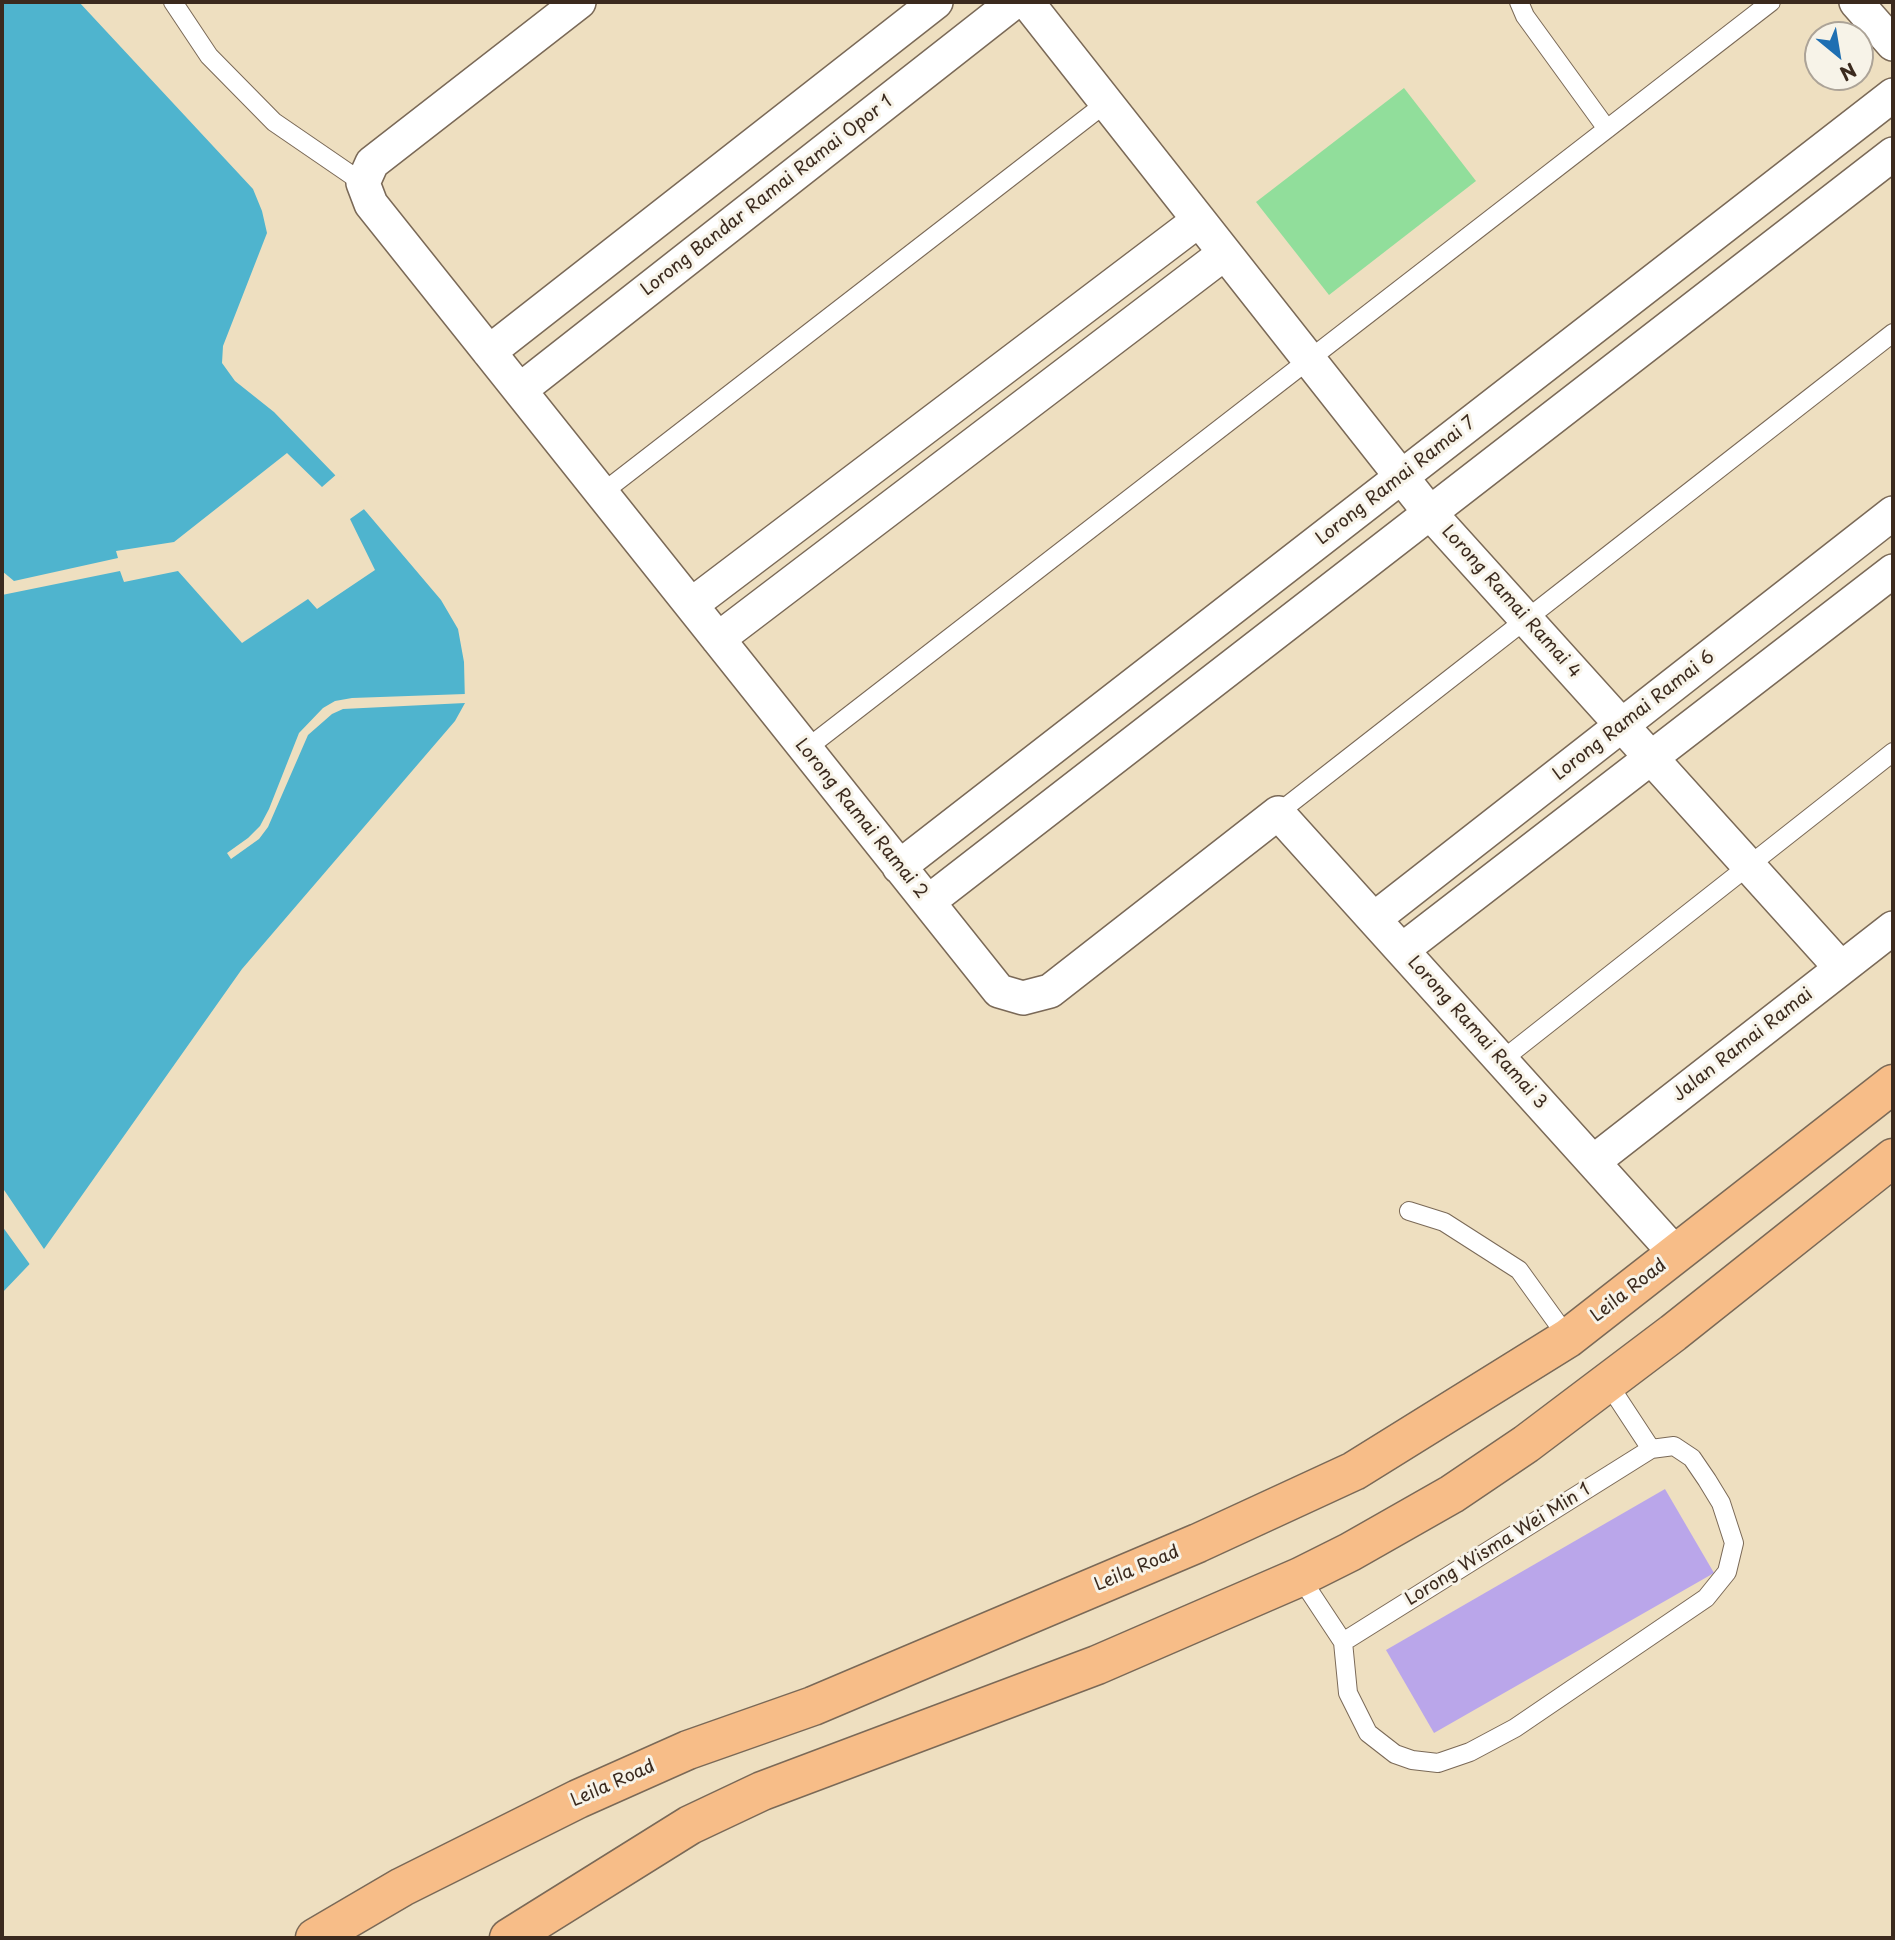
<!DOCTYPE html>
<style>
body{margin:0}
#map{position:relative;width:1895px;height:1940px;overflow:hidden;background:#eedfc0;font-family:"Playpen Sans",sans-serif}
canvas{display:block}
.frame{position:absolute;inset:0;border:4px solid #3b2a1e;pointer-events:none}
.north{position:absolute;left:1804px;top:21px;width:70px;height:70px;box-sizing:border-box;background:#f7f3e8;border:2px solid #aca397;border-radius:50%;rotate:150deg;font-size:19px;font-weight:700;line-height:28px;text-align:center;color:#3b2a1e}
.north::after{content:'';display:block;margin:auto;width:24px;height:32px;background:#1f6fb2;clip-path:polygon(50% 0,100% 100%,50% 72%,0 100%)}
</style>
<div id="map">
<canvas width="1895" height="1940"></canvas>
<div class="frame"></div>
<div class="north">N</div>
</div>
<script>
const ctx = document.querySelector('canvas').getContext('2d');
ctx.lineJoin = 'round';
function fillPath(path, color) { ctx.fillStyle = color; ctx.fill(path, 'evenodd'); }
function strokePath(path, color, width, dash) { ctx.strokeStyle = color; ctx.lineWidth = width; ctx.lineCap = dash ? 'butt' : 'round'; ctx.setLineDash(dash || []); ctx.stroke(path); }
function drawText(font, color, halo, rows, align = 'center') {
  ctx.font = font + ' "Playpen Sans",sans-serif'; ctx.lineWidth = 6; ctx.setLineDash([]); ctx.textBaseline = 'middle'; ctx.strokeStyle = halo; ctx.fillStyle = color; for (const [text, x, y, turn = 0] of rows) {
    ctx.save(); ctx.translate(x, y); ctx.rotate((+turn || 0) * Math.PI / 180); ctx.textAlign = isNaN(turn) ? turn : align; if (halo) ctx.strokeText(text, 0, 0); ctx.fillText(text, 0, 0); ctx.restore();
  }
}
fillPath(new Path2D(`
 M1404,88L1476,181L1329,295L1256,202Z`), '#91de9b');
fillPath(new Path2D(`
 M2,2H79L253,189L262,211L267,233L223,346L222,363L235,381L274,412L335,475L441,600L458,629L464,662L465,703L455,721L242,969L44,1249L2,1293Z`), '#4fb4ce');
fillPath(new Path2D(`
 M287,453L322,487L338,473L367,507L350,519L375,570L317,609L308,599L242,643L178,571L124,582L120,571L2,595V571L14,581L118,558L116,551L174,542Z
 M465,694V703L343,709L332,714L308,735L268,827L259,839L231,859L227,853L248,838L260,826L269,809L299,733L323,708L335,701L352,698Z
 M2,1187L46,1252L31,1266L2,1226Z`), '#eedfc0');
fillPath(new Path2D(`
 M1665,1489L1714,1573L1434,1733L1386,1650Z`), '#baa6ea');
const lane = new Path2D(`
 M173,2L209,56L274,122L363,183
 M1519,2L1525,16L1607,129
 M602,493L1106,103
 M806,749L1771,2
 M1278,813L1893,333
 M1502,1060L1893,752
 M1409,1211L1444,1222L1519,1270L1568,1338
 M1300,1577L1343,1642L1651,1449L1607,1382
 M1343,1642L1348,1693L1368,1733L1395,1754L1412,1760L1438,1763L1470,1752L1515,1728L1706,1598L1727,1572L1734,1543L1721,1503L1707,1480L1692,1458L1674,1446L1651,1449`);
const street = new Path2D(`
 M579,2L372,163L363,183L371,204L999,991L1023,998L1050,991L1278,813L1676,1254
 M1027,2L1430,513L1841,968
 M1856,2L1893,44
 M489,352L936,2
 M520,390L1014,2
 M691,605L1199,220
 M718,639L1225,253
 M899,867L1893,95
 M928,902L1893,154
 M1374,919L1893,513
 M1402,950L1893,571
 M1593,1162L1893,928`);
const primary = new Path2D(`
 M315,1938L402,1887L578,1799L688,1750L813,1706L1198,1543L1354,1471L1568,1338L1893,1084
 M509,1938L690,1825L762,1791L1097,1665L1300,1577L1350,1552L1452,1494L1526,1444L1673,1333L1893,1158`);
strokePath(lane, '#7a6957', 20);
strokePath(street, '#7a6957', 36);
strokePath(primary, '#7a6957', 41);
strokePath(lane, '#fff', 18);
strokePath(street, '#fff', 33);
strokePath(primary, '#f7bd88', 38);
drawText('18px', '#3b2a1e', '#f7f3e8', [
 ["Lorong Bandar Ramai Ramai Opor 1",767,196,-38],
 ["Lorong Ramai Ramai 7",1396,481,-38],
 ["Lorong Ramai Ramai 4",1511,602,48],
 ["Lorong Ramai Ramai 6",1634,716,-38],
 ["Lorong Ramai Ramai 2",861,819,51],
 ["Lorong Ramai Ramai 3",1477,1033,48],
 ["Jalan Ramai Ramai",1743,1045,-38],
 ["Leila Road",1629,1291,-38],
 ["Lorong Wisma Wei Min 1",1498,1545,-32],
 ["Leila Road",1137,1569,-23],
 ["Leila Road",613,1784,-24]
]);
</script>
